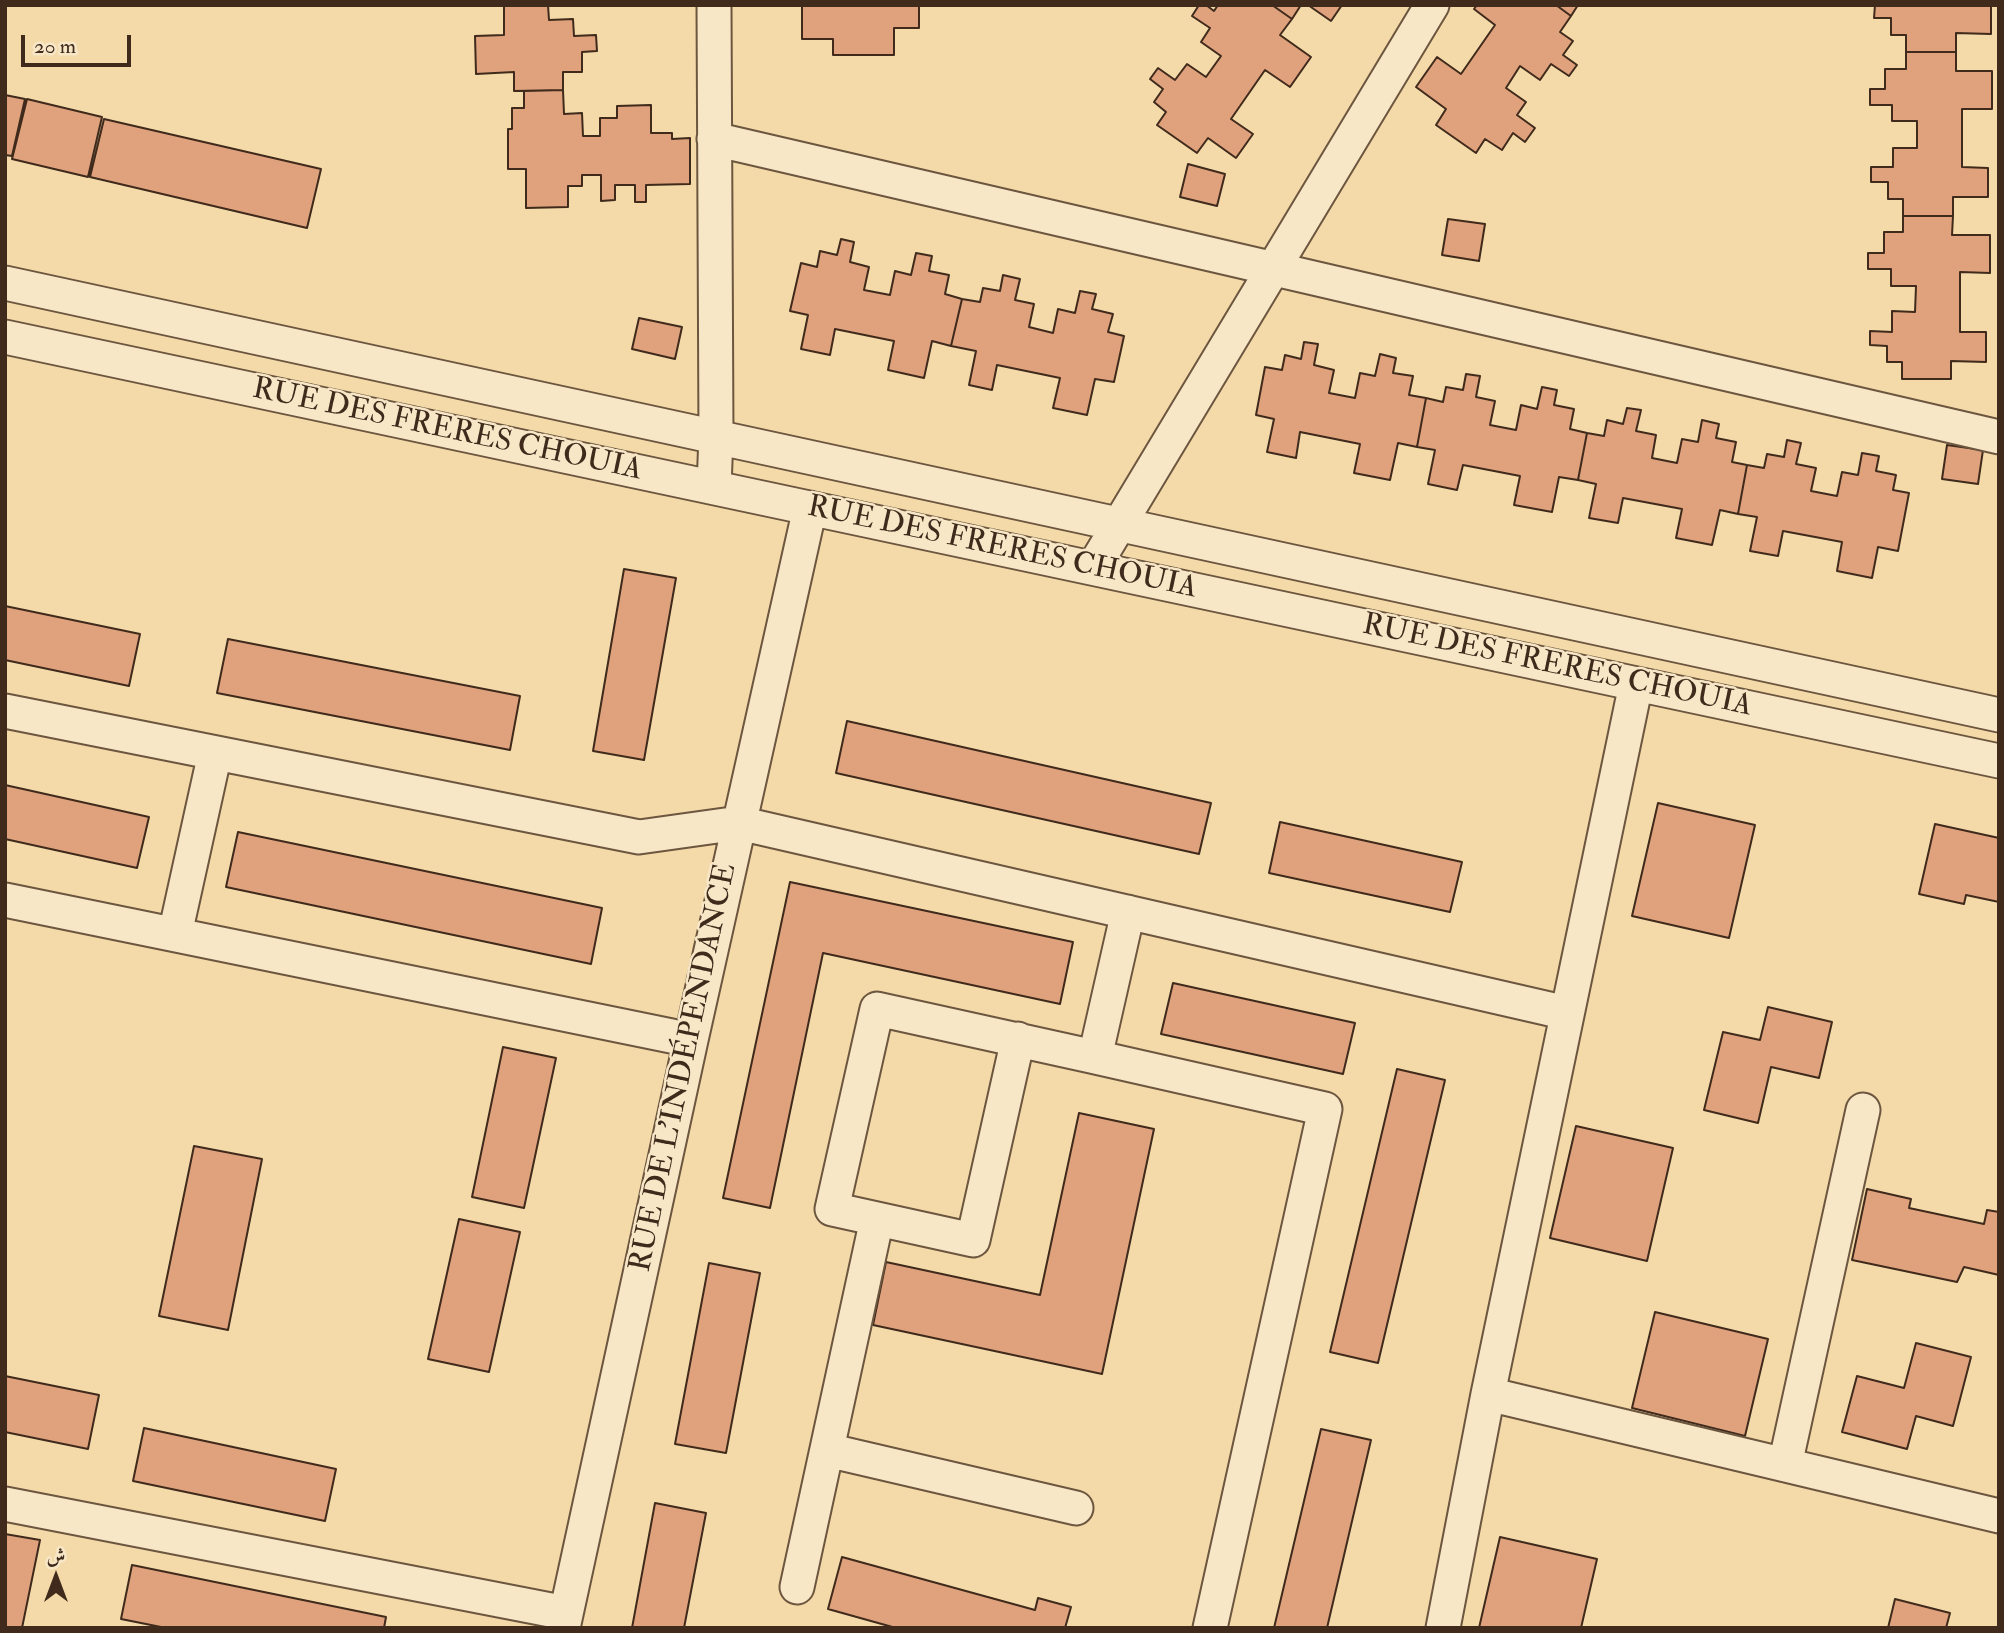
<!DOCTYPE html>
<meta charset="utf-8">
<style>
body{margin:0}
#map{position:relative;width:2004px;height:1633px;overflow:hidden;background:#f5daa9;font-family:"IM FELL Double Pica",Amiri,serif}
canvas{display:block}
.frame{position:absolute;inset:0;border:7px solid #3f2a1c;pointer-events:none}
.north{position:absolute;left:21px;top:1542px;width:70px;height:70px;-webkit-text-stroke:5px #f8e7c7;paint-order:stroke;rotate:0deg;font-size:19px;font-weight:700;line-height:28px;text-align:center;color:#3f2a1c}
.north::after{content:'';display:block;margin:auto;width:24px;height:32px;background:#3f2a1c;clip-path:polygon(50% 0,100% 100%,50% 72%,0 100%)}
.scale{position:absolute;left:21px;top:35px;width:110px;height:32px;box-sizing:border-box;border:4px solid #3f2a1c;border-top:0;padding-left:9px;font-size:21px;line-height:24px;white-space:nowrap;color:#3f2a1c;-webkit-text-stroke:5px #f8e7c7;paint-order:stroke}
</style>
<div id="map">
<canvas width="2004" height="1633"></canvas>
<div class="frame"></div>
<div class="north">ش</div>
<div class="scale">20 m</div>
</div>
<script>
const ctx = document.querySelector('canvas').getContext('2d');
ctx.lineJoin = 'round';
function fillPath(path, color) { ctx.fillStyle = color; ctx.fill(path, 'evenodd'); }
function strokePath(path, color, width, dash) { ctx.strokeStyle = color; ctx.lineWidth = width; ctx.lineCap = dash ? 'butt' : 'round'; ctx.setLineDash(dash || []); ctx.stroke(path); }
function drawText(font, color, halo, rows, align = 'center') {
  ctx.font = font + ' "IM FELL Double Pica",serif'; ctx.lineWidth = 5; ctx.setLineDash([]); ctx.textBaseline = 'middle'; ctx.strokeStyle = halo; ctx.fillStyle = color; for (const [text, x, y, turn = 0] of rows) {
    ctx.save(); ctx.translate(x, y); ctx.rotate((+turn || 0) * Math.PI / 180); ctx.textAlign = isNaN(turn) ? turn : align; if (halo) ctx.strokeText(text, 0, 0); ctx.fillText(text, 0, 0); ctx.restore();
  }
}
const building = new Path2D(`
 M504,5H548L549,20L573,19L574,36L596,35L597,51L582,52V72H563V90L514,91V72L476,74L475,36L504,35Z
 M802,5H919V28H894V55H833V39H802Z
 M1199,5H1206L1214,11L1218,5H1272L1292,19L1280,35L1311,57L1290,87L1265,70L1231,119L1253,134L1236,158L1208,138L1197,153L1157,125L1166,112L1154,102L1163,89L1150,79L1158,68L1175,80L1187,64L1206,77L1221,56L1201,42L1210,28L1192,16Z
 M1272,5H1301L1292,19Z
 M1308,5H1342L1331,21Z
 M1477,5H1556L1571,16L1560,32L1573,41L1563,55L1577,65L1569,76L1551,64L1540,80L1520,66L1506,88L1526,102L1517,115L1535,128L1525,142L1513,133L1502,150L1485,139L1476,153L1436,125L1446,109L1416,87L1437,57L1461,74L1495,25L1474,9Z
 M1556,5H1578L1571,16Z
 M1875,5H1991V34L1956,33V52H1906V35H1891V18H1874Z
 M1906,52H1956V71H1992V109H1962V167L1988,168V197H1953V216H1903V199H1888V182H1871V167H1893V148H1917V121H1892V105H1870V89H1885V69H1906Z
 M563,90L564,114L582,113L583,136H600V118H617V106L651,105V133H672V139L690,138V184L646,185V202H635V185H615V200L601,201V175H582V186H568V207L526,208V169H508V129H512V108H524V91Z
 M5,95L25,99L12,156L5,155Z
 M27,99L102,117L88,177L12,159Z
 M104,119L321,169L307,228L90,177Z
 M1188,164L1225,174L1217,206L1180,197Z
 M1903,216H1953L1952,235H1990V273L1960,272V332H1986V362L1951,361V379H1902V362H1887V346L1870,345V331L1892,332V311L1915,312L1916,286H1891V269H1868V253H1884V232H1903Z
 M1448,219L1485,224L1479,261L1442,255Z
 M841,239L854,242L850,262L869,267L864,290L890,295L895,271L911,275L916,253L932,256L929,271L949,275L945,294L962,299L951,346L932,341L924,378L888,370L894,341L835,329L830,355L801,349L808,315L790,311L801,263L817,267L820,251L837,255Z
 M1003,275L1020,279L1015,300L1034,304L1029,327L1053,333L1058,309L1075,313L1080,291L1096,294L1092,309L1113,314L1108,332L1124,336L1114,382L1095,379L1087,415L1053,408L1060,378L997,365L992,390L969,385L976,351L951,346L962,299L980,302L983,288L1000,291Z
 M639,318L682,327L675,359L632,349Z
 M1304,342L1318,344L1314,365L1334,370L1329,393L1355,398L1360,373L1375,376L1380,354L1396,358L1393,373L1413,376L1409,395L1426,398L1417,447L1398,443L1390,480L1354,473L1360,444L1300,432L1296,458L1267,452L1274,419L1256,415L1265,367L1282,370L1285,355L1301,359Z
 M1466,374L1480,376L1476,397L1495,401L1490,425L1516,430L1521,405L1537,409L1542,387L1557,390L1554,405L1574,409L1570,429L1587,433L1578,480L1559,477L1552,512L1514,505L1520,476L1463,465L1457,490L1428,484L1435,450L1417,447L1426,398L1443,402L1446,387L1463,390Z
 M1627,408L1641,410L1636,431L1656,435L1652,458L1677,463L1682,439L1698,442L1702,420L1719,424L1716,438L1736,442L1732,462L1747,465L1738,514L1720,510L1712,545L1676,538L1682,509L1623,498L1618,523L1589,518L1596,484L1578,480L1587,433L1604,436L1607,420L1623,424Z
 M1787,440L1801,443L1796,464L1816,468L1811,491L1837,496L1842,472L1858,475L1862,453L1879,456L1876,471L1896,475L1893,490L1909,493L1898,551L1878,547L1872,578L1837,571L1842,542L1783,531L1778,556L1750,551L1757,517L1738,514L1747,465L1764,468L1767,454L1784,457Z
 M1947,445L1983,450L1978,484L1942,479Z
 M624,569L676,578L644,760L593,751Z
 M5,606L140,634L129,686L5,660Z
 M228,639L520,696L510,750L217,693Z
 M847,721L1211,803L1199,854L836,773Z
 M5,785L149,817L137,868L5,839Z
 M1658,803L1755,825L1729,938L1632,916Z
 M1280,822L1462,862L1450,912L1269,873Z
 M1935,824L1999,838V902L1966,895L1964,904L1919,894Z
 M238,832L602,908L591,964L226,887Z
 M790,882L1073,942L1060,1004L823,953L770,1208L723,1198Z
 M1173,983L1355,1023L1343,1074L1161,1034Z
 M1768,1007L1832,1022L1819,1078L1771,1067L1758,1123L1704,1110L1723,1032L1760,1040Z
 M503,1047L556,1058L524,1208L472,1197Z
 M1397,1069L1445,1080L1378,1363L1330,1352Z
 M1079,1113L1154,1129L1102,1374L873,1325L886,1262L1040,1295Z
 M1576,1126L1673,1148L1647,1261L1550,1238Z
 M194,1146L262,1159L228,1330L159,1316Z
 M1867,1189L1911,1199L1909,1208L1984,1224L1987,1210L1999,1212V1275L1964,1267L1957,1282L1852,1260Z
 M459,1219L520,1232L489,1372L428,1359Z
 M709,1263L760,1273L726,1453L675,1444Z
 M1655,1312L1768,1339L1745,1436L1632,1408Z
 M1916,1343L1971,1357L1953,1426L1916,1416L1907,1449L1842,1432L1857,1376L1904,1388Z
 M5,1376L99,1395L88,1449L5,1432Z
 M144,1428L336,1469L325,1521L133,1481Z
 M1321,1429L1371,1440L1327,1628H1274Z
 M655,1503L706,1513L684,1628H632Z
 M5,1534L40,1540L22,1628H5Z
 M1500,1537L1597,1559L1581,1628H1479Z
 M842,1557L1035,1610L1038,1598L1071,1607L1065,1628H896L828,1609Z
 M132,1565L386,1617L384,1628H166L121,1619Z
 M1895,1599L1950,1613L1946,1628H1888Z`);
fillPath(building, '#dfa27c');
strokePath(building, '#3f2a1c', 2);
const street = new Path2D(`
 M714,5L716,436L714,487
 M714,139L1999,437
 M5,283L1999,715
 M5,337L1999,761
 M1093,568L1432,5
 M5,711L639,837L739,823L1567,1013
 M5,900L691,1040
 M1128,912L1095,1057L1325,1109L1210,1628
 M175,934L215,753
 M1018,1039L973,1240L832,1209L877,1009L1095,1057
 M1488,1394L1999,1516
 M827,1450L1076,1508
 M1785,1465L1863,1110
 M5,1504L566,1613
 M797,1587L877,1219
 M563,1628L691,1040L810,508
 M1443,1628L1488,1394L1636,684`);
strokePath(street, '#6c563f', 37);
strokePath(street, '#f8e7c7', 33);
drawText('30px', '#3f2a1c', '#f8e7c7', [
 ["RUE DES FRERES CHOUIA",447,431,12],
 ["RUE DES FRERES CHOUIA",1002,549,12],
 ["RUE DES FRERES CHOUIA",1557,667,12],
 ["RUE DE L'INDÉPENDANCE",685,1068,-78]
]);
</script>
